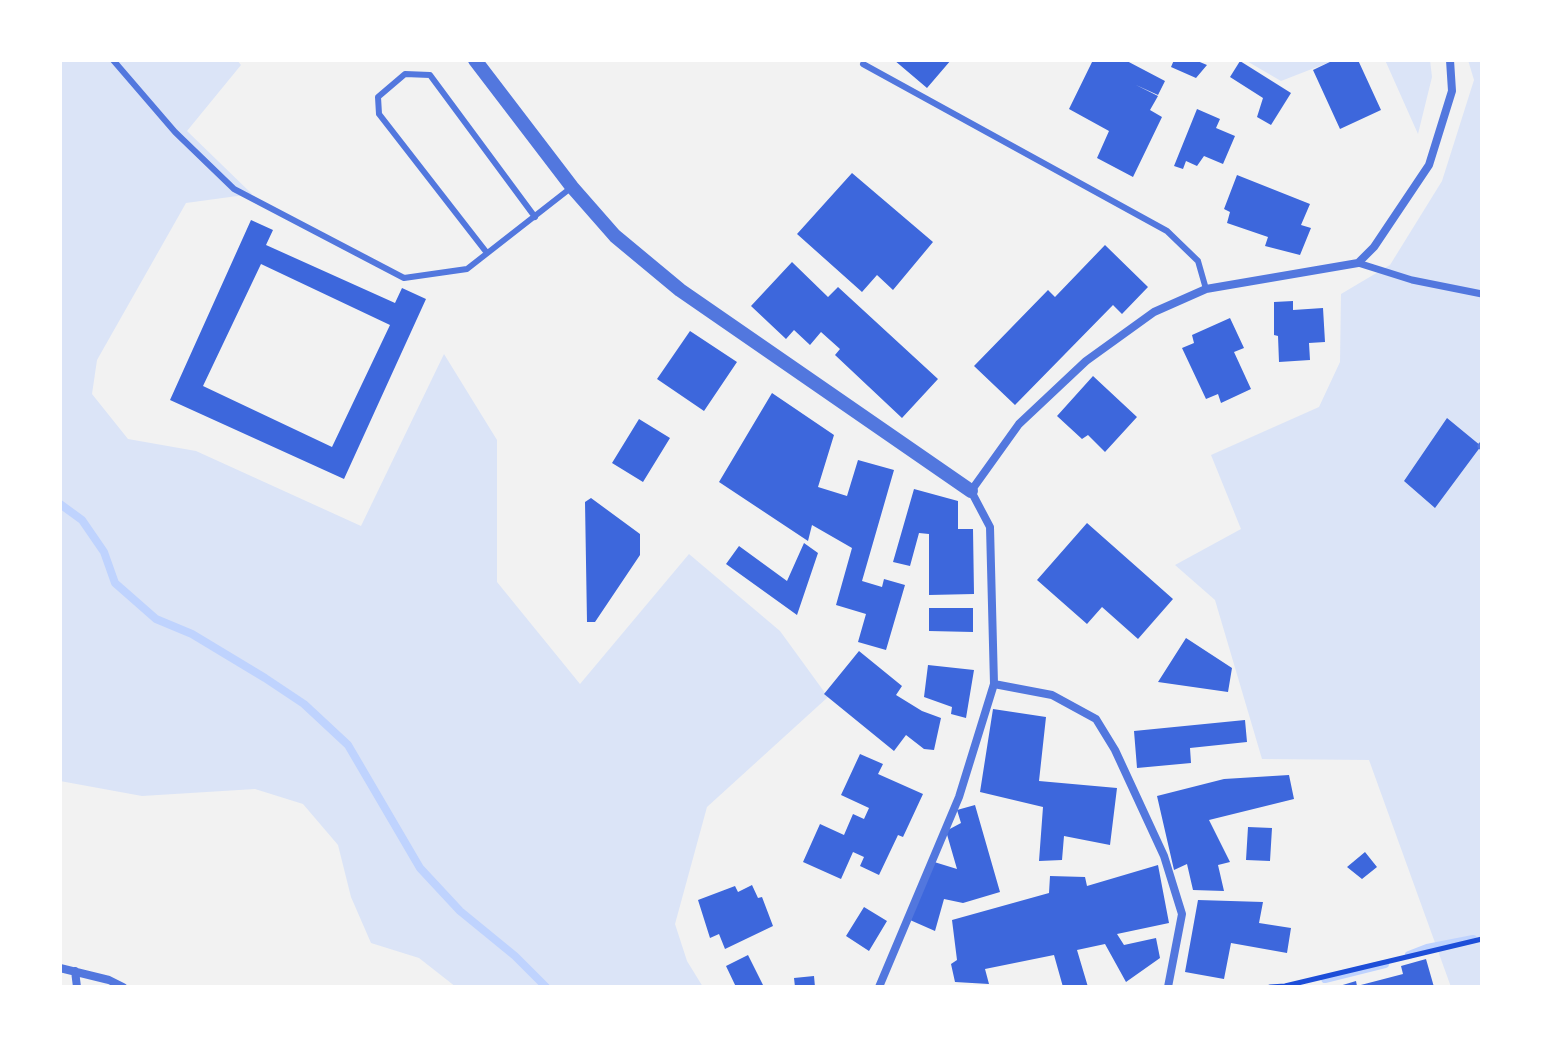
<!DOCTYPE html>
<style>
body{margin:0}
#map{position:relative;width:1542px;height:1047px;overflow:hidden;background:#f2f2f2;font-family:Helvetica,sans-serif}
canvas{display:block}
.frame{position:absolute;inset:0;border:62px solid #fff;pointer-events:none}
</style>
<div id="map">
<canvas width="1542" height="1047"></canvas>
<div class="frame"></div>
</div>
<script>
const ctx = document.querySelector('canvas').getContext('2d');
ctx.lineJoin = 'round';
function fillPath(path, color) { ctx.fillStyle = color; ctx.fill(path, 'evenodd'); }
function strokePath(path, color, width, dash) { ctx.strokeStyle = color; ctx.lineWidth = width; ctx.lineCap = dash ? 'butt' : 'round'; ctx.setLineDash(dash || []); ctx.stroke(path); }
fillPath(new Path2D(`
 M60,60H237L241,65L187,131L252,194L186,203L97,360L92,394L128,439L196,451L361,526L444,354L497,440V582L580,684L689,554L780,631L828,697L707,807L675,924L687,961L703,987H456L419,958L371,943L351,897L338,845L303,804L255,789L142,796L60,781Z
 M1245,60H1335L1281,81Z
 M1385,60H1430L1432,77L1418,134Z
 M1468,60H1482V987H1451L1369,760L1262,759L1215,600L1175,565L1241,529L1211,455L1319,407L1340,362L1341,294L1390,265L1442,181L1474,80Z`), '#dbe4f7');
strokePath(new Path2D(`
 M60,504L82,520L104,552L115,583L156,619L192,634L265,678L304,704L348,745L420,868L460,911L515,956L546,987
 M1409,955L1427,948L1473,939
 M1325,979L1385,964`), '#bfd3fe', 8);
fillPath(new Path2D(`
 M894,60H951L927,88Z
 M1093,60H1125L1165,81L1158,95L1136,85L1158,96L1150,110L1162,117L1133,177L1097,158L1109,131L1069,109Z
 M1174,60H1195L1207,65L1196,78L1171,67Z
 M1334,60H1358L1381,110L1340,129L1313,70Z
 M1240,61L1291,93L1271,125L1257,117L1263,98L1230,77Z
 M1197,109L1220,119L1216,128L1235,136L1223,164L1204,156L1197,166L1186,161L1183,169L1174,166Z
 M852,173L933,242L893,290L877,275L862,292L797,234Z
 M1237,175L1310,204L1301,225L1311,228L1300,255L1265,246L1268,237L1227,223L1230,212L1224,209Z
 M251,220L273,230L266,245L395,303L402,288L426,299L344,479L170,400ZM261,264L390,325L332,447L203,386Z
 M1105,245L1148,287L1122,314L1113,305L1015,405L974,366L1048,290L1055,297Z
 M792,262L828,297L838,287L938,379L902,418L835,355L840,349L821,332L810,345L794,330L786,339L751,306Z
 M1293,301V310L1323,308L1325,342L1309,343L1310,360L1279,362L1278,336L1274,335V302Z
 M1230,318L1244,348L1234,352L1251,389L1221,403L1218,394L1206,399L1182,348L1194,343L1192,335Z
 M690,331L737,362L704,411L657,379Z
 M1093,376L1137,417L1105,452L1088,435L1082,439L1057,416Z
 M772,393L834,435L818,487L847,496L858,460L894,470L862,581L882,587L884,579L905,585L886,650L858,642L866,614L836,605L852,548L812,525L808,541L719,482Z
 M1447,418L1481,446L1435,508L1404,481Z
 M639,419L670,438L643,482L612,463Z
 M914,489L958,501V529H973L974,594L929,595V534L919,533L910,566L893,562Z
 M591,498L640,534V555L595,622H587L585,502Z
 M1087,523L1173,599L1138,639L1102,607L1087,624L1037,580Z
 M804,543L818,553L797,615L726,564L739,546L787,581Z
 M929,608H973V632L929,631Z
 M1186,638L1232,668L1228,692L1158,682Z
 M859,651L902,686L896,695L922,711L941,718L934,750L924,749L906,735L894,751L824,694Z
 M928,665L974,670L966,718L951,714L952,707L924,697Z
 M993,709L1046,717L1039,781L1117,788L1110,845L1064,836L1062,860L1039,861L1043,807L980,792Z
 M1245,720L1247,742L1190,748L1191,763L1137,768L1134,731Z
 M860,754L883,764L878,774L923,794L903,837L898,835L879,875L860,866L864,857L853,852L841,879L803,862L820,824L844,835L853,814L864,819L869,808L841,795Z
 M1289,775L1294,799L1209,820L1230,862L1218,865L1224,891L1193,890L1187,864L1174,870L1157,796L1224,779Z
 M975,805L1000,892L963,903L944,899L935,931L910,920L931,861L957,869L946,831L961,823L957,810Z
 M1248,827L1272,828L1270,861L1246,860Z
 M1365,852L1377,867L1362,879L1347,867Z
 M1158,865L1169,923L1117,934L1124,945L1156,938L1160,958L1126,982L1105,944L1077,950L1088,987H1063L1054,955L985,969L989,984L955,982L951,964L957,960L952,920L1049,893L1050,876L1085,877L1087,886Z
 M752,885L758,898L762,897L773,926L725,949L719,934L710,938L698,900L735,886L738,892Z
 M1198,900L1263,902L1259,923L1291,928L1287,953L1231,943L1224,979L1185,972Z
 M864,907L887,921L869,951L846,936Z
 M748,955L763,985L736,987L726,966Z
 M1426,959L1434,987H1336L1356,981L1357,986L1403,974L1401,966Z
 M814,976L815,987H795L794,978Z`), '#3d67dc');
strokePath(new Path2D(`
 M1270,987L1285,986L1482,939`), '#1d4ed8', 5);
strokePath(new Path2D(`
 M113,60L175,132L234,189L404,278L467,269L572,187
 M863,64L1167,231L1198,261L1206,289
 M487,253L379,114L378,97L405,74L430,75L535,217`), '#5277de', 6);
strokePath(new Path2D(`
 M1358,263L1412,280L1482,294
 M1481,446L1482,445`), '#5277de', 7);
strokePath(new Path2D(`
 M994,684L1052,695L1096,719L1115,750L1164,856L1182,914L1168,987
 M60,968L109,980L123,987
 M75,971L77,987
 M879,987L959,797L994,684L990,527L971,491L1019,424L1086,361L1154,312L1206,289L1358,263L1374,247L1429,165L1452,91L1450,60`), '#5277de', 8);
strokePath(new Path2D(`
 M475,60L572,187L615,236L680,290L971,491`), '#5277de', 14);
</script>
